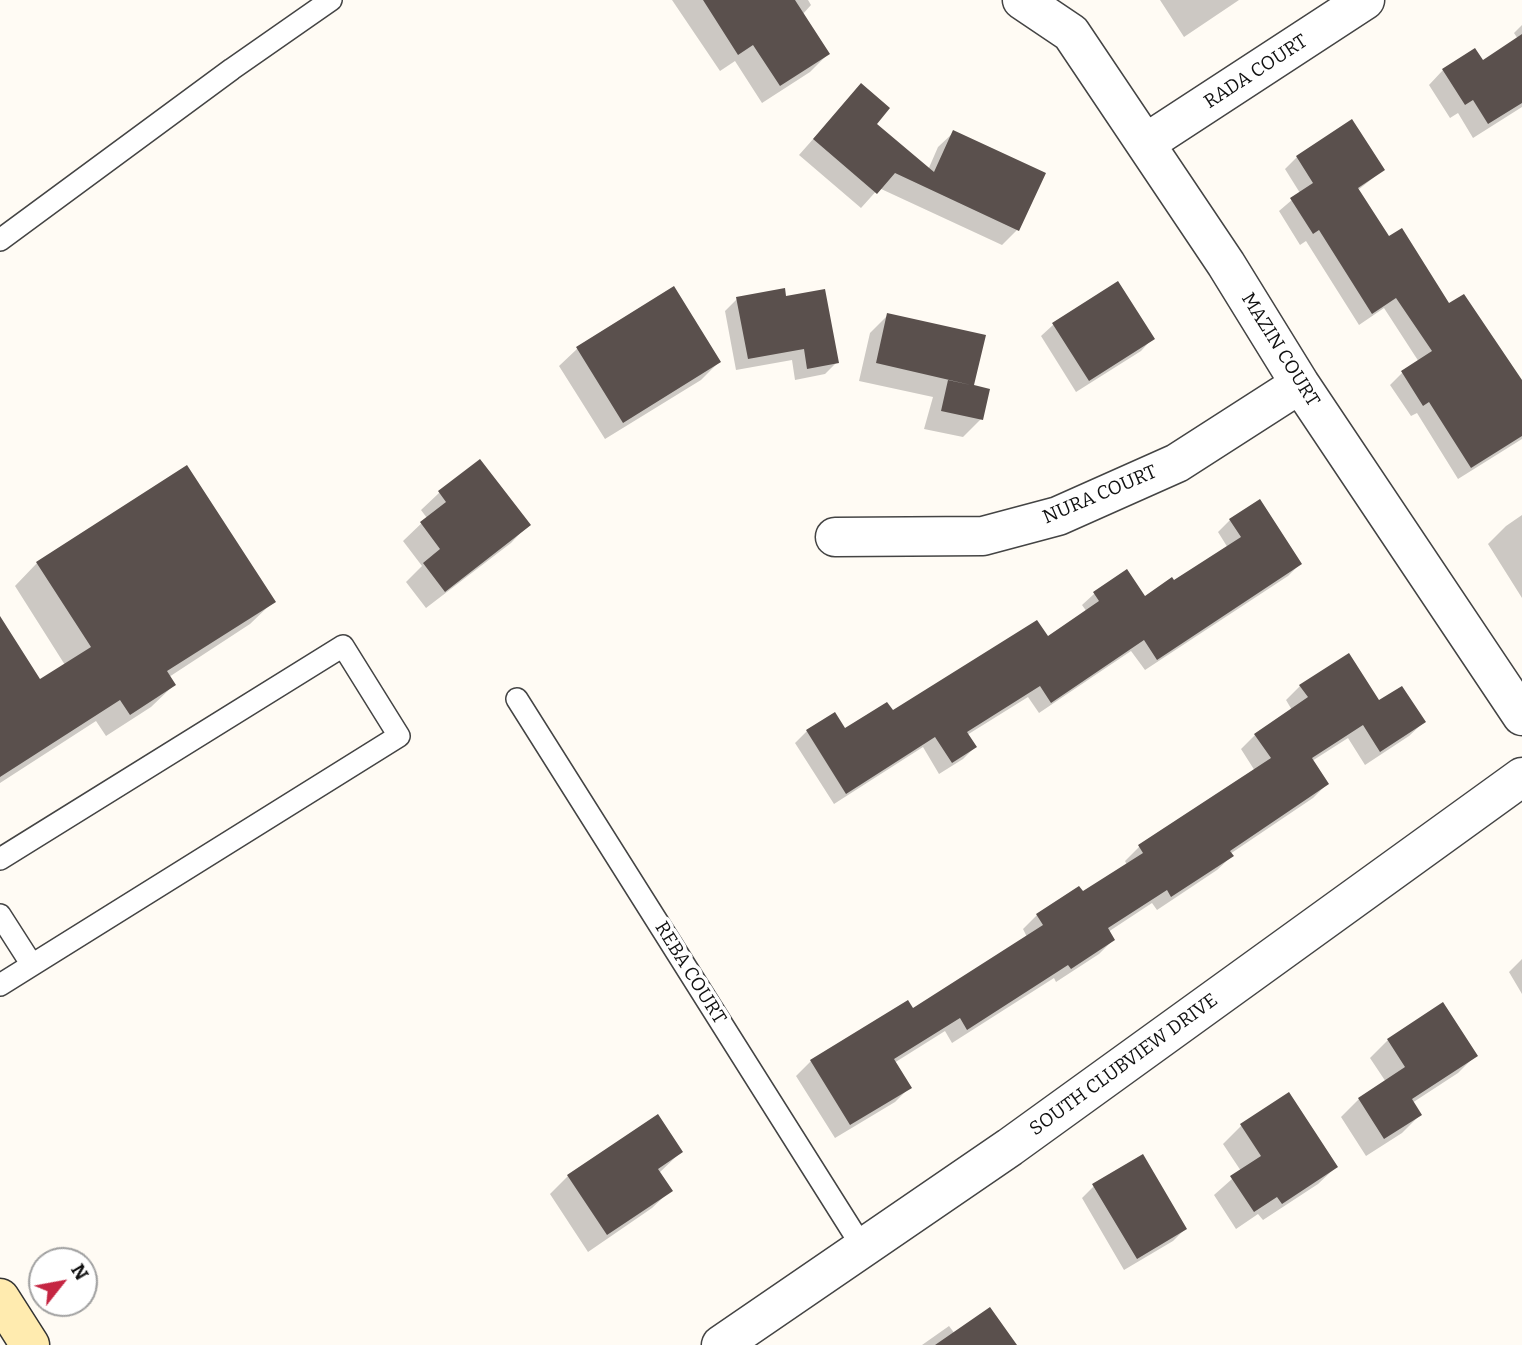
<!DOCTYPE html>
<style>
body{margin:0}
#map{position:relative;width:1522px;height:1345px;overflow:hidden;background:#fffbf4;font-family:Bitter,serif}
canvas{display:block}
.north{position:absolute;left:28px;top:1247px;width:70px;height:70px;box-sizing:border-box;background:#fff;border:2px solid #a0a0a0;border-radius:50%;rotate:59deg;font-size:19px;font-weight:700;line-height:28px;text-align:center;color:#111}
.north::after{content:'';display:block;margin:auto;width:24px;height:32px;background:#c52542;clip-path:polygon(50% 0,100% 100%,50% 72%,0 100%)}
</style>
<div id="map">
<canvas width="1522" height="1345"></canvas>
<div class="north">N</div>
</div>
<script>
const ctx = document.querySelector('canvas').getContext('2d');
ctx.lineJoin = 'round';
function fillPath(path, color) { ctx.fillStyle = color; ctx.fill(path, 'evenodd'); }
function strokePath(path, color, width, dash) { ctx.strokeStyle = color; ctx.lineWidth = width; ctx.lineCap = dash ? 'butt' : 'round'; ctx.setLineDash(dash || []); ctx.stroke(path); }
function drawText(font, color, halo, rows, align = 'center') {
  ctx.font = font + ' Bitter,serif'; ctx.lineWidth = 7; ctx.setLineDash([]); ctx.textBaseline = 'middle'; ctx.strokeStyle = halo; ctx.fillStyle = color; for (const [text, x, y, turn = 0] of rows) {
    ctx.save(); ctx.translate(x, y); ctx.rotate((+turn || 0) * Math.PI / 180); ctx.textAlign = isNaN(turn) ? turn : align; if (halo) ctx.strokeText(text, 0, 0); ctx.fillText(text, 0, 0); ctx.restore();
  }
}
fillPath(new Path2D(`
 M672,0H808L811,5L802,15L828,54L810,72L762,103L735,61L720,71Z
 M1160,0H1239L1184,37Z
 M1522,25V107L1473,138L1458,113L1450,118L1429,85L1443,70L1482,62L1518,39L1514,33Z
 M861,85L874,124L928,170L938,147L954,132L1017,230L1002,245L879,188L861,208L799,155Z
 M1352,122L1383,170L1358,190L1388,238L1522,385V439L1458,479L1417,413L1411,416L1390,385L1402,373L1419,362L1384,308L1359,325L1306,241L1300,245L1279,211L1300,193L1285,169L1297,157Z
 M1117,283L1152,339L1141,351L1076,392L1041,336L1053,325Z
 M785,298L837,362L825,374L795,380L792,360L736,370L725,311L737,299Z
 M888,315L984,336L972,387L981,419L963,437L924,429L933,397L859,381L870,333Z
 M577,349L719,362L701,380L605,439L559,366Z
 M479,461L528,525L511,543L426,608L406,582L422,566L403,541L427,518L421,510L439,493Z
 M1260,502L1300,564L1288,576L1145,670L1131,651L1039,713L1028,697L967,735L975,747L963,759L939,774L923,747L834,804L795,743L807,731H845L892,713L1047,638L1087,612L1082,605L1094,594L1144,598L1228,548L1218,532L1230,520Z
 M1522,515V598L1488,544L1506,526Z
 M37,563L273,602L250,624L169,677L174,685L151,707L106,736L96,721L0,783V619L40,681L65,665L15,586Z
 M1300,686L1379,703L1424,722L1409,736L1365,765L1348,738L1312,761L1327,784L1313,798L1230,854L1232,856L1217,870L1157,910L1152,903L1108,932L1113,940L1099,954L1056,982L1054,978L952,1043L945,1031L894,1063L909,1088L895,1102L835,1138L796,1076L811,1061L907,1002L912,1010L1027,937L1023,929L1037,915L1083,894L1127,865L1125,861L1139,847L1255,771L1241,749L1255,735L1292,710L1286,700Z
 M1522,959V994L1509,972Z
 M1388,1040L1476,1055L1458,1073L1412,1103L1420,1115L1402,1133L1366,1156L1341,1117L1359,1099L1386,1082L1370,1058Z
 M1288,1095L1336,1167L1318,1184L1263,1220L1258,1214L1236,1229L1214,1195L1241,1171L1223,1144L1241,1126Z
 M681,1152L659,1173L670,1191L652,1208L588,1252L550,1194L568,1176Z
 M1094,1186L1185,1229L1173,1241L1124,1270L1082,1198Z
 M949,1326L955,1334L1015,1345H922Z`), '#0003');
fillPath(new Path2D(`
 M703,0H795L830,54L780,86L753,45L738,55Z
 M1522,34V103L1488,124L1473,100L1465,105L1442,69L1475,48L1483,60Z
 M861,83L890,108L877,124L934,172L953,130L1046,173L1019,231L895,173L877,194L813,139Z
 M1352,119L1385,170L1358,188L1389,236L1402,228L1449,303L1464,294L1522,380V436L1471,468L1429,402L1423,406L1401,371L1432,351L1396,298L1372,314L1319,230L1313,234L1290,198L1313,183L1296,156Z
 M1118,281L1155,339L1089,381L1052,323Z
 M674,286L721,362L623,423L576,347Z
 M785,288L786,296L825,289L839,363L807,369L804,349L748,359L736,297Z
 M887,313L986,335L974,385L990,389L983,420L941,411L948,380L971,385L876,363Z
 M480,459L531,525L445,592L423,563L440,549L420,522L446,502L438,491Z
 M187,465L276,602L167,671L176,685L130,715L120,700L0,777V616L40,679L91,647L36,562Z
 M1260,499L1302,564L1157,660L1144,640L1051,703L1040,686L967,732L977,747L952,763L935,737L846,794L806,730L835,712L845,728L887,702L893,710L1037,620L1048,636L1099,601L1093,592L1127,569L1145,596L1172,577L1174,580L1241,537L1229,519Z
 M1349,653L1379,700L1402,686L1426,722L1380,752L1363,725L1312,758L1329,784L1230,851L1234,856L1171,897L1167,890L1108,928L1115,940L1071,969L1068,965L967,1030L960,1018L894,1059L912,1088L850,1125L810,1060L908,1000L913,1008L1043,925L1036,914L1079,886L1083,891L1143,853L1138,845L1271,758L1254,734L1308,697L1299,685Z
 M1443,1002L1478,1056L1412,1099L1422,1115L1384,1139L1358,1098L1405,1067L1387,1039Z
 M1289,1092L1338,1167L1282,1204L1277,1197L1254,1212L1230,1176L1261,1156L1240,1124Z
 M658,1114L683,1152L658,1169L673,1191L607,1235L567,1175Z
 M1143,1154L1187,1229L1137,1259L1092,1184Z
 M990,1307L1017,1345H935Z`), '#5a504d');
const service = new Path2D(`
 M0,240L232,69L331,0
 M517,699L863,1248
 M0,859L343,646L399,736L32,965
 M0,915L32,965L0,985`);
const minor = new Path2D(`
 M1022,0L1071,33L1226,264L1300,384L1522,716
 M1146,143L1365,0
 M835,537L983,536L1058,516L1177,463L1300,384
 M721,1345L1010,1147L1522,777`);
const secondary = new Path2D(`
 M0,1298L30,1345`);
strokePath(service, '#444', 24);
strokePath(minor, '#444', 41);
strokePath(secondary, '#333', 41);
strokePath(service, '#fff', 21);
strokePath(minor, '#fff', 38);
strokePath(secondary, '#ffebaf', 38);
drawText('19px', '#111', '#fff', [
 ["RADA COURT",1256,72,-33],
 ["MAZIN COURT",1280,350,58],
 ["NURA COURT",1100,495,-23],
 ["REBA COURT",690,973,58],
 ["SOUTH CLUBVIEW DRIVE",1124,1065,-36]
]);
</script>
